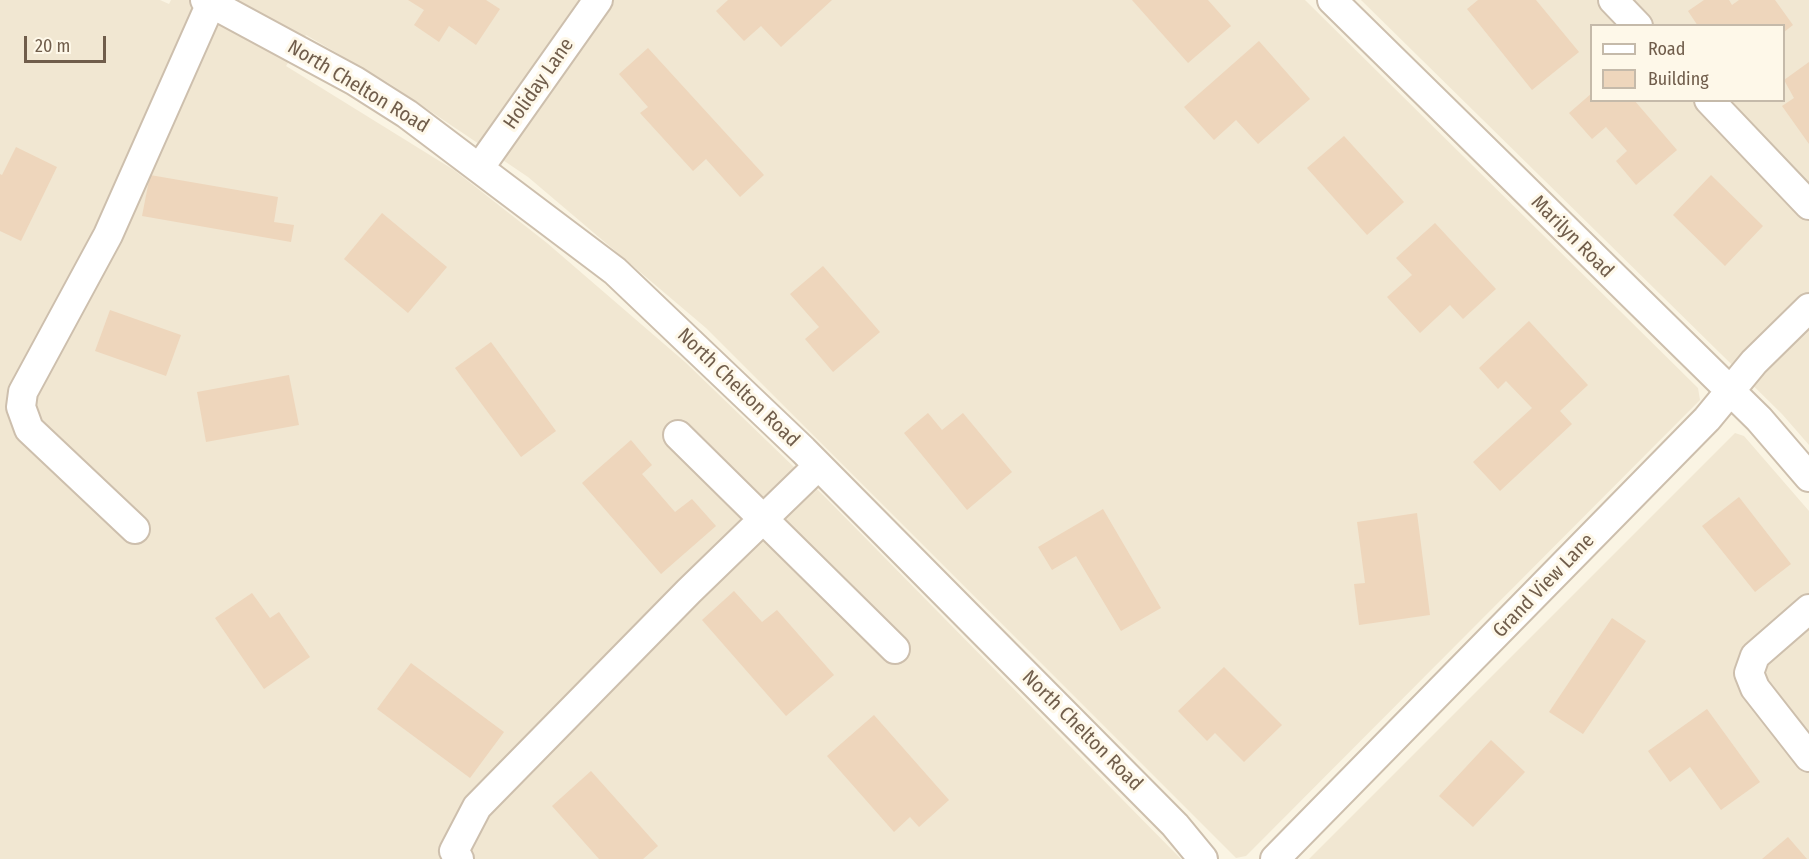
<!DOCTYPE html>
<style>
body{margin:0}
#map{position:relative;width:1809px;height:859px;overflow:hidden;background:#faf4e3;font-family:"Fira Sans Condensed",sans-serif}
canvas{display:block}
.legend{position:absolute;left:1590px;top:24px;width:195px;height:78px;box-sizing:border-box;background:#fef8e9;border:2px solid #c5baaa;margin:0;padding:8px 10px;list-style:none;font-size:18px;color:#705d4b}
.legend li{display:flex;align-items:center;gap:12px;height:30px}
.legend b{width:30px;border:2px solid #c5baaa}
.scale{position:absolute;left:24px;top:36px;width:82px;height:27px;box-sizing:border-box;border:3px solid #705d4b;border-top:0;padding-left:8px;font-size:18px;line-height:21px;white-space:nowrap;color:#705d4b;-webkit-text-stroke:4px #fef8e9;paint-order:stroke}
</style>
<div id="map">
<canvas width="1809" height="859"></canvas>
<ul class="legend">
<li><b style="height:8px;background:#fff"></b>Road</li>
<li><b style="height:16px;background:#eed6bc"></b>Building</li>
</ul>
<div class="scale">20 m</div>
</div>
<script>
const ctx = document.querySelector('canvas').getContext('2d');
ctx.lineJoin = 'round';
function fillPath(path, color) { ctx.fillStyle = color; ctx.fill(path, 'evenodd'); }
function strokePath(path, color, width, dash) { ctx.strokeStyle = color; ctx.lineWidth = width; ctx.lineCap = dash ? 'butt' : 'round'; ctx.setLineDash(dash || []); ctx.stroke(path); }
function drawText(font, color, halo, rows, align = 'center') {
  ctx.font = font + ' "Fira Sans Condensed",sans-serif'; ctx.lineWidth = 6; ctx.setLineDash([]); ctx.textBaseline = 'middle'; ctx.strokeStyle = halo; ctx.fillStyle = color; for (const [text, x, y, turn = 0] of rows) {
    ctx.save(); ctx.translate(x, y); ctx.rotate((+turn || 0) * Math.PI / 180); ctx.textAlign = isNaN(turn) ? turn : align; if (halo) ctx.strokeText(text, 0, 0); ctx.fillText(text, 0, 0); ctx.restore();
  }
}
fillPath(new Path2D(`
 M0,0H160L169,4L171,0H1305L1698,388L1700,400L1246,856L1236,858L706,328L528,177L390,84L306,35L286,66L454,170L547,243L685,362L823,495L1181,859H0Z
 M1361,0H1809V445L1782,414ZM1592,26H1784V100H1592Z
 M1735,433L1744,436L1809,511V859H1309Z`), '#f1e7d2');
fillPath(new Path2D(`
 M408,0H486L500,9L476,45L449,26L439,42L414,25L424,10Z
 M728,0H832L781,47L761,26L744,41L716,11Z
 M1132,0H1208L1231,26L1188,63Z
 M1478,0H1536L1579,52L1532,90L1467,9Z
 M1704,0H1729L1732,5L1739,0H1775L1793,25L1784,32V26H1698L1688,11Z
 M1259,41L1310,99L1258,144L1236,120L1214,140L1184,107Z
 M648,48L764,175L740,197L706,159L693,171L640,113L648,107L619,74Z
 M1809,62V144L1782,106L1794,98L1784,80Z
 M1592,93V100H1634L1677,150L1636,185L1616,161L1627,151L1606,127L1592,139L1569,113Z
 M1344,136L1404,202L1367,235L1307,168Z
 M16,147L57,167L21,241L0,231V174L2,175Z
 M150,175L278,197L274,222L294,225L291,242L142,216Z
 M1711,175L1763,226L1725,266L1673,215Z
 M382,213L447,267L408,313L344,259Z
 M1435,223L1496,289L1463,319L1450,305L1420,333L1387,297L1412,275L1396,258Z
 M823,266L880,332L833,372L805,339L819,327L790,294Z
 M110,310L181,335L166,376L95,351Z
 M1529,321L1588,385L1560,411L1572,424L1500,491L1473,462L1532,408L1506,381L1498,389L1479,368Z
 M491,342L556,431L521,457L455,368Z
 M289,375L299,425L206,442L197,392Z
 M928,413L942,430L963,413L1012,472L967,510L904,433Z
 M631,440L652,465L642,474L675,512L692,499L716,526L661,574L582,483Z
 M1739,497L1791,564L1755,592L1702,526Z
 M1103,509L1161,608L1121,631L1076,556L1052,570L1038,547Z
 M1417,513L1430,615L1359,625L1354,584L1365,583L1357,522Z
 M734,591L762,622L777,610L834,675L786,716L702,620Z
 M252,593L270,618L279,612L310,657L264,689L215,618Z
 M1612,618L1646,641L1583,734L1549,712Z
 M411,663L504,732L470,778L377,709Z
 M1224,667L1282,725L1244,762L1215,733L1207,741L1178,711Z
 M1707,709L1760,782L1721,810L1690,767L1670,782L1648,751Z
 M874,715L949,800L919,827L910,817L894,832L827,756Z
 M1491,740L1525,772L1473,827L1439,796Z
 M591,771L658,846L643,859H599L552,806Z
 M1788,837L1807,859H1762Z`), '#eed6bc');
const minor = new Path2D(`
 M205,0L355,81L407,114L615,271L803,450L1175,825L1203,859
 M1332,0L1759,419L1809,477
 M1613,0L1638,26
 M1709,100L1809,205
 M480,167L598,0
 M678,435L895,649
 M135,529L29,429L21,407L23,392L108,235L211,3
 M1809,609L1755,656L1749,673L1755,688L1809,757
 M459,859L454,851L477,807L689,591L818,466
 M1275,859L1707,419L1754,362L1809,308`);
strokePath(minor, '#cdbfad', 32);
strokePath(minor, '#fff', 28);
drawText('20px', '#705d4b', '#fef8e9', [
 ["Holiday Lane",539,84,-55],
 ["North Chelton Road",358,87,31],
 ["Marilyn Road",1572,237,45],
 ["North Chelton Road",738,388,44],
 ["Grand View Lane",1544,586,-46],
 ["North Chelton Road",1082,731,45]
]);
</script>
